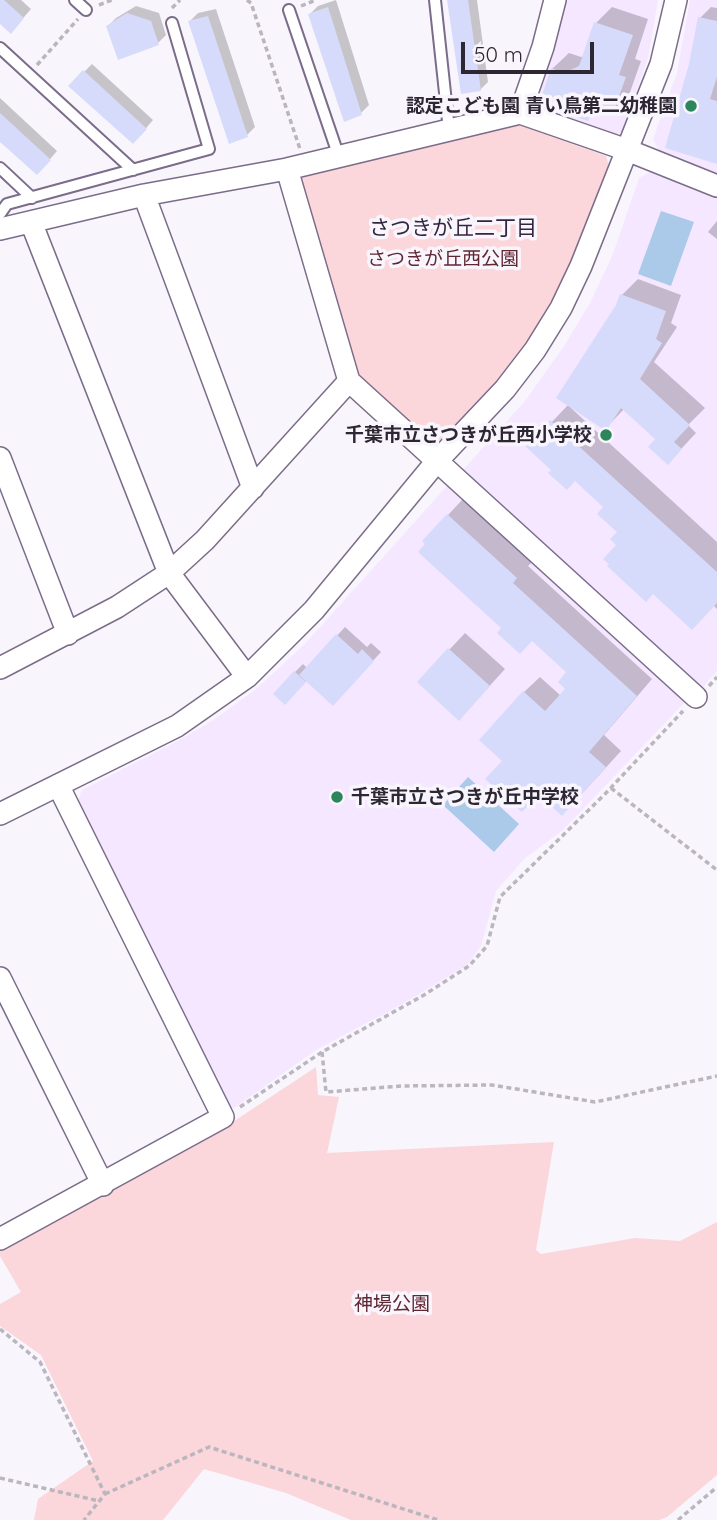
<!DOCTYPE html>
<meta charset="utf-8">
<style>
body{margin:0}
#map{position:relative;width:717px;height:1520px;overflow:hidden;background:#f9f5fc;font-family:Quicksand,sans-serif}
canvas{display:block}
.scale{position:absolute;left:461px;top:42px;width:133px;height:32px;box-sizing:border-box;border:4px solid #2d2733;border-top:0;padding-left:9px;font-size:21px;line-height:24px;white-space:nowrap;color:#2d2733;-webkit-text-stroke:5px #f9f5fc;paint-order:stroke}
</style>
<div id="map">
<canvas width="717" height="1520"></canvas>
<div class="scale">50 m</div>
</div>
<script>
const ctx = document.querySelector('canvas').getContext('2d');
ctx.lineJoin = 'round';
function fillPath(path, color) { ctx.fillStyle = color; ctx.fill(path, 'evenodd'); }
function strokePath(path, color, width, dash) { ctx.strokeStyle = color; ctx.lineWidth = width; ctx.lineCap = dash ? 'butt' : 'round'; ctx.setLineDash(dash || []); ctx.stroke(path); }
function drawText(font, color, halo, rows, align = 'center') {
  ctx.font = font + ' Quicksand,"Noto Sans JP",sans-serif'; ctx.lineWidth = 7; ctx.setLineDash([]); ctx.textBaseline = 'middle'; ctx.strokeStyle = halo; ctx.fillStyle = color; for (const [text, x, y, turn = 0] of rows) {
    ctx.save(); ctx.translate(x, y); ctx.rotate((+turn || 0) * Math.PI / 180); ctx.textAlign = isNaN(turn) ? turn : align; if (halo) ctx.strokeText(text, 0, 0); ctx.fillText(text, 0, 0); ctx.restore();
  }
}
fillPath(new Path2D(`
 M564,0H658L648,58L622,132L613,135L537,109L533,102Z
 M690,0H717V173L660,152L653,139L677,73Z
 M652,171L717,196V671L703,687L696,688L464,479L463,470L525,401L564,346L590,303L613,254L639,178Z
 M453,485L686,696L685,702L563,830L525,858L496,891L481,946L467,965L404,1003L316,1050L234,1108L224,1104L77,803L82,790L178,741L212,721L255,690L304,645L447,486Z`), '#f4e7ff');
fillPath(new Path2D(`
 M518,125L606,156L610,170L581,246L557,296L532,337L501,379L440,448H431L358,379L301,180L306,171Z
 M316,1067L318,1095L339,1097L327,1153L554,1142L536,1250L541,1254L635,1238L680,1241L717,1222V1475L667,1517L659,1520H351L286,1493L204,1469L163,1520H34L38,1499L93,1461L41,1355L0,1326V1304L21,1292L0,1256V1246L204,1141Z`), '#fbd6db');
fillPath(new Path2D(`
 M661,211L694,222L671,286L638,274Z
 M468,777L519,824L494,852L443,805Z`), '#abcaea');
fillPath(new Path2D(`
 M0,0H21L31,9L18,24L0,22Z
 M336,0L369,105L361,113L310,14L318,6Z
 M448,0H477L488,82L480,90Z
 M136,6L159,13L166,35L158,43L108,26L116,18Z
 M612,7L648,19L635,59L641,61L629,95L613,111L601,106L588,119L552,69L569,53L581,57L585,56L596,23Z
 M711,7L717,8V162L691,65L700,18Z
 M216,9L255,127L247,135L190,21L198,13Z
 M92,64L153,120L141,134L84,72Z
 M0,98L57,151L45,165L0,140Z
 M717,221V239L708,232Z
 M638,279L681,295L671,323L677,327L654,362L705,408L688,425L696,433L668,463L657,439L624,409L606,428L572,407L571,408L717,542V609L714,606L654,592L619,545V531L606,507L575,479L554,470L528,447L569,404L622,295Z
 M463,499L532,562L528,566L652,679L604,735L621,751L578,798L504,760L524,692L540,677L561,696L568,689V672L532,639L503,628L448,515Z
 M345,627L367,647L371,643L381,652L341,696L307,680L285,702L295,672L303,664L307,668Z
 M465,633L505,669L475,702L419,682Z`), '#0003');
fillPath(new Path2D(`
 M0,0H4L24,18L11,34L0,24Z
 M447,0H468L481,91L461,94Z
 M328,7L362,115L344,122L308,14Z
 M127,13L151,21L159,45L118,60L106,26Z
 M208,16L248,137L229,144L188,21Z
 M698,17L717,21V77L710,99L717,101V164L665,148L689,64Z
 M594,22L633,35L619,75L626,77L613,113L594,106L588,121L539,104L551,68L564,73L579,66Z
 M83,70L147,129L133,144L68,86Z
 M0,113L51,160L37,175L0,142Z
 M620,294L666,311L656,339L662,343L640,379L690,425L674,442L682,449L668,465L648,447L655,439L621,408L606,431L556,398L616,305Z
 M550,420L717,572V603L692,630L653,594L646,602L607,566L609,564L603,559L616,545L610,539L617,532L597,514L603,507L575,481L567,490L548,473L551,470L526,447Z
 M447,514L517,578L513,583L637,696L589,752L606,767L562,816L538,794L522,812L485,779L502,761L479,740L523,691L545,711L565,689L558,682L566,672L532,641L520,654L497,633L501,628L418,552L425,544L422,541Z
 M336,634L358,654L362,649L374,661L333,706L299,675Z
 M448,648L490,686L459,721L417,682Z
 M294,671L306,682L285,705L273,694Z`), '#d6dbfb');
const lane = new Path2D(`
 M75,0L86,10
 M435,0L449,130
 M289,10L339,157
 M0,48L133,170
 M0,168L32,198
 M0,214L7,204L209,149L172,23`);
const street = new Path2D(`
 M520,113L543,47L555,0
 M287,169L349,381L696,697
 M144,195L253,488
 M31,222L169,573L247,677
 M0,229L144,195L287,169L520,113L627,150L717,186
 M0,458L68,634
 M0,668L117,607L169,573L205,540L349,381
 M0,814L177,726L247,677L314,610L437,461L505,389L535,350L561,308L581,266L661,64L676,0
 M0,978L103,1185
 M0,1239L223,1117L58,785`);
strokePath(lane, '#7b6c89', 14);
strokePath(street, '#7b6c89', 24);
strokePath(new Path2D(`
 M247,0L251,3L300,149
 M99,5L112,0
 M301,6L316,0
 M172,8L180,0
 M37,65L78,19
 M709,686L717,677
 M611,788L717,870
 M322,1052L326,1092L401,1086L492,1085L595,1102L717,1076
 M240,1107L322,1052L424,995L469,966L487,946L500,897L605,794L683,711
 M0,1329L40,1362L105,1494L84,1520
 M0,1478L99,1501
 M105,1494L209,1447L438,1520
 M678,1520L717,1487`), '#bab5be', 3.5, [5, 3.5]);
strokePath(lane, '#fff', 10);
strokePath(street, '#fff', 21);
for (const [x, y, r, color] of [
 [691,106,7,"#2c855b"],
 [606,435,7,"#2c855b"],
 [337,797,7,"#2c855b"]
]) { const dot = new Path2D(); dot.arc(x, y, r, 0, 2 * Math.PI); ctx.fillStyle = color; ctx.fill(dot); strokePath(dot, '#f9f5fc', 2.5); }
drawText('bold 19px', '#2d2733', '#f9f5fc', [
 ["認定こども園 青い鳥第二幼稚園",677,106],
 ["千葉市立さつきが丘西小学校",592,435],
 ["千葉市立さつきが丘中学校",351,797,"left"]
], 'right');
drawText('19px', '#602632', '#f9f5fc', [
 ["さつきが丘西公園",443,259],
 ["神場公園",392,1304]
]);
drawText('21px', '#33253e', '#f9f5fc', [
 ["さつきが丘二丁目",453,229]
]);
</script>
